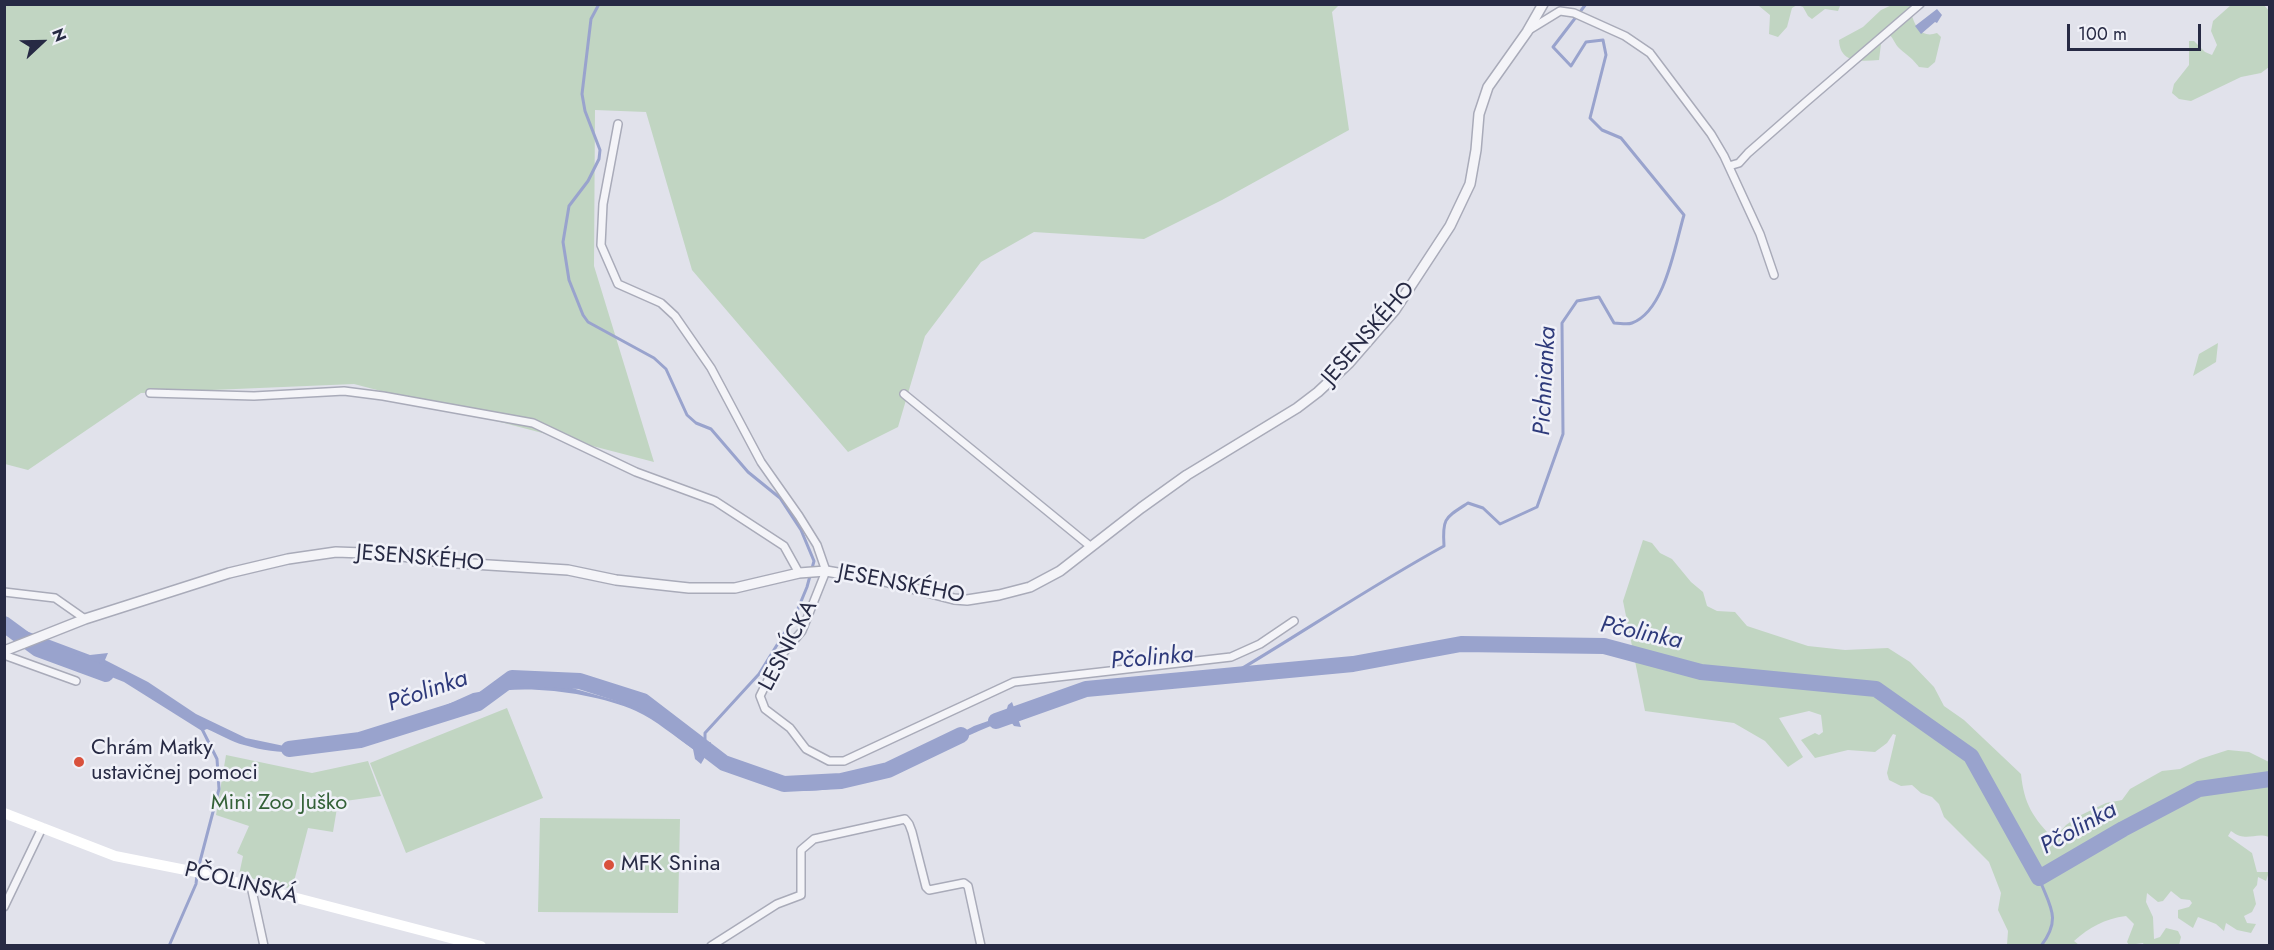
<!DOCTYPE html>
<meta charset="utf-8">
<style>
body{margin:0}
#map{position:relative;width:2274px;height:950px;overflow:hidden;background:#e1e2eb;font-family:Jost,sans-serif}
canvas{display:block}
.frame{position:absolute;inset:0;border:6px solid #272a44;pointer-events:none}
.north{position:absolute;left:12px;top:12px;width:60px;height:60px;-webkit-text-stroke:4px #f0f1f8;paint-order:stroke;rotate:68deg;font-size:16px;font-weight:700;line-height:24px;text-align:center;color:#272a44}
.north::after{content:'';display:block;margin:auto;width:21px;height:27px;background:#272a44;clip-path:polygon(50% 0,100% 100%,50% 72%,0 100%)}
.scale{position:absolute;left:2067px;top:24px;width:134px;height:27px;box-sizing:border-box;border:3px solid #272a44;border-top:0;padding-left:8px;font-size:18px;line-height:21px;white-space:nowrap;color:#272a44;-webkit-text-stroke:4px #f0f1f8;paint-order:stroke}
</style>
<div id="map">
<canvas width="2274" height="950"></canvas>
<div class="frame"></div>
<div class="north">N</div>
<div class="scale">100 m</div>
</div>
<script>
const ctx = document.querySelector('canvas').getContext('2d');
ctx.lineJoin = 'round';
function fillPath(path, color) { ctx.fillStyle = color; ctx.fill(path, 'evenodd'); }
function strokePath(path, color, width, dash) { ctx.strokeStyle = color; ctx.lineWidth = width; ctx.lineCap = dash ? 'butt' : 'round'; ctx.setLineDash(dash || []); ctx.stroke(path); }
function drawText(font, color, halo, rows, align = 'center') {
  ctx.font = font + ' Jost,sans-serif'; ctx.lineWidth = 5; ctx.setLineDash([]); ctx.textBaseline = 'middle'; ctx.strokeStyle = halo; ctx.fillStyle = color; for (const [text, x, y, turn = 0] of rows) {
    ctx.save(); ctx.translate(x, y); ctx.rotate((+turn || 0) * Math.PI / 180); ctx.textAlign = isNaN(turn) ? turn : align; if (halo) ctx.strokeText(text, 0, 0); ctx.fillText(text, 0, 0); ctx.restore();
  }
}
fillPath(new Path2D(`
 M1894,4L1918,5L1912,16C1916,29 1923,38 1937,33L1941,37L1935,62L1928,68L1919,67C1913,59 1907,55 1900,49C1894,44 1894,37 1887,33L1881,44L1879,60C1861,61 1840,64 1839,40L1863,27L1881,10Z
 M5,5H1339L1332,12L1349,130L1222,200L1144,239L1034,232L981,262L925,336L898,427L848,452L692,270L646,112L595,110L594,266L654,462L354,384L141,393L28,470L5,464Z
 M1760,5L1838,4L1840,6L1838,11L1825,9L1812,19L1808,16L1803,7L1797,5L1792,8L1787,27L1778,37L1769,34L1770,15L1759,6Z
 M2231,5H2264L2269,11V67L2261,73L2241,77L2191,101L2179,99L2172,93L2174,84L2189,65V41H2194L2205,52L2212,55L2217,45L2211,31L2213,21Z
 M2218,343L2216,362L2193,376L2199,354Z
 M1643,540L1652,543L1660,553L1672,559L1691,582L1703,592L1707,606L1717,611L1735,612L1747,626L1808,646L1845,650L1888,648L1910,662L1934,687L1944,706L1964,720L2021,774C2024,804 2033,818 2054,839L2066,825L2079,816L2106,803L2122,800L2130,789L2162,771L2180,769L2200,759L2228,750L2249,752L2269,762V837C2254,832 2247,843 2231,831L2228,836L2252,853L2257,872H2269L2266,881L2258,877L2257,885L2253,890L2256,904L2252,912L2244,916L2247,923L2256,924L2251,933L2237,930L2226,923L2224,931L2216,924L2198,917L2193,928L2178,918V910L2189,907L2192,903L2190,900L2181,899L2171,891L2163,901L2158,902L2147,893L2146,902L2153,917L2154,939L2160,937L2166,928L2178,931L2181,937L2179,945H2144L2143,943L2129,945L2127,942L2134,924L2126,916C2104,919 2090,927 2074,941L2079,945H2007L2008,931L1998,910L2001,893L1989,862L1944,817L1939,804L1932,797L1921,793L1912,785L1901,786L1889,780L1887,773L1896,735L1893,734L1887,743L1875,752L1848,750L1815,758L1801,740L1815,733L1819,735L1823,732L1821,715L1809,711L1779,718L1803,757L1788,767L1765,741L1734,723L1645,711L1623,601Z
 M507,708L543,798L406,853L370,763Z
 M226,755L312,773L368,761L381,796L338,802L333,832L308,828L292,889L239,875L243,856L237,853L249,826L216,815Z
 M540,818L680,819L678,913L538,912Z`), '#c1d5c2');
fillPath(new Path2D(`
 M1937,9L1942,15L1937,23L1935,22L1921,34L1915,26Z
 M4,626L26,631L90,655L108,653L105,660L148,682L196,714L246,738L289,747H327L353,742L386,732L473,693L514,686H541L572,688L639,707L698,746L711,742L709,748L769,782L791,787L847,783L893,769L974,726L1005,715L1008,705L1012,702L1021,727L1014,726L1009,719C969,733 935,753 897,771C868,784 821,794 789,790C760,786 730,771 705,757L701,764L695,759L693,749C675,737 656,720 636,711C597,694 530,684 488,693C462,699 438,715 413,726C360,748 301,762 244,745C232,742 219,734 207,729L202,731L124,682L99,672L95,678L85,673L86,663L67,653L5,634Z`), '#99a3cd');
strokePath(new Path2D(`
 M599,4L591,19L582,94L585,111L600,150L599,159L588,181L569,206L563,242L569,280L583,315L588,322L654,358L666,369L687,415L696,423L711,429L748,472L780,498L801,530L814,561L807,587L795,616L759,674L705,733V747
 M1231,675C1302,633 1371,586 1444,546C1442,518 1445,518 1468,503L1483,508L1500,524L1537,507L1563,434L1562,323L1577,301L1599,297L1614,323C1620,323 1627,325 1632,323C1665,311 1675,245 1684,215L1621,138L1602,130L1590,118L1606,55L1603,40L1586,42L1571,66L1553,47L1586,4
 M198,869L219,789L217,759L202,729
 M2039,878C2050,907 2062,918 2041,946
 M169,946L196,884L197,875`), '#99a3cd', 3);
strokePath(new Path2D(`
 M4,624L38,649L106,674
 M996,721L1086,689L1353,664L1461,644L1604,646L1701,672L1876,689L1971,756L2039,878L2123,829L2199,789L2270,779
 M289,749L360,740L478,703L512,678L580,681L643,701L724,763L784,784L841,781L888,770L961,735`), '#99a3cd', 16);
const minor = new Path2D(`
 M1529,30L1560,11L1574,13L1625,36L1650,53L1711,134L1724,156L1760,234L1774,275
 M618,124L603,204L601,245L618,284L661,303L675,316L711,368L761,462L799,516L817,545L826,571L802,631L779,658L760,696L765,709L790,728L806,749L829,761H844L1014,682L1231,657L1260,644L1294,621
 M1729,166L1739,163L1748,153L1806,102L1920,4
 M150,393L254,396L344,391L383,396L533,423L636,472L715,501L784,546L799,573
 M904,394L1090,546
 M4,592L55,598L85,619
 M4,655L76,681
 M251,886L264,946
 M4,907L42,828
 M711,946L777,904L801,895V850L814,839L905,819L909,824L912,832L926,887L929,890L964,883L968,886L981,946`);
const tertiary = new Path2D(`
 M4,651L85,619L229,573L288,559L336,552L390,554L441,562L568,570L616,580L689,588H735L799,573L826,571L884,581L954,599L967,600L999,595L1030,587L1060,571L1141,508L1187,475L1297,408L1318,392L1349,363L1395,310L1450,226L1470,184L1476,150L1479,114L1488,87L1527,32L1543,4`);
strokePath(minor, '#a9abb9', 10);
strokePath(tertiary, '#a9abb9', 12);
strokePath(minor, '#f4f4f8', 7);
strokePath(tertiary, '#f4f4f8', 9);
strokePath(new Path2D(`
 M4,813L115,856L201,873L481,946`), '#fff', 10);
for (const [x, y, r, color] of [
 [79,762,6,"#d9513c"],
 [609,865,6,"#d9513c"]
]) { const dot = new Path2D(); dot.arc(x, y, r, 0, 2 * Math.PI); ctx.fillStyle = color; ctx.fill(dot); strokePath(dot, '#f0f1f8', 2); }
drawText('22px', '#272a44', '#f0f1f8', [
 ["JESENSKÉHO",1369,334,-49],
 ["JESENSKÉHO",420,559,5],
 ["JESENSKÉHO",901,585,11],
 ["LESNÍCKA",789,646,-62],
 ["PČOLINSKÁ",241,884,14]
]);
drawText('22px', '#272a44', '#f0f1f8', [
 ["Chrám Matky",91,749],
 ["ustavičnej pomoci",91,774],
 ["MFK Snina",621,865]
], 'left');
drawText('22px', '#346138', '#f0f1f8', [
 ["Mini Zoo Juško",279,804]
]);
drawText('italic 24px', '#2e3a7b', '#f0f1f8', [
 ["Pichnianka",1546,381,-87],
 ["Pčolinka",1641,634,12],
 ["Pčolinka",1152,659,-5],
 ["Pčolinka",428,692,-19],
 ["Pčolinka",2079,829,-29]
]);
</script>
